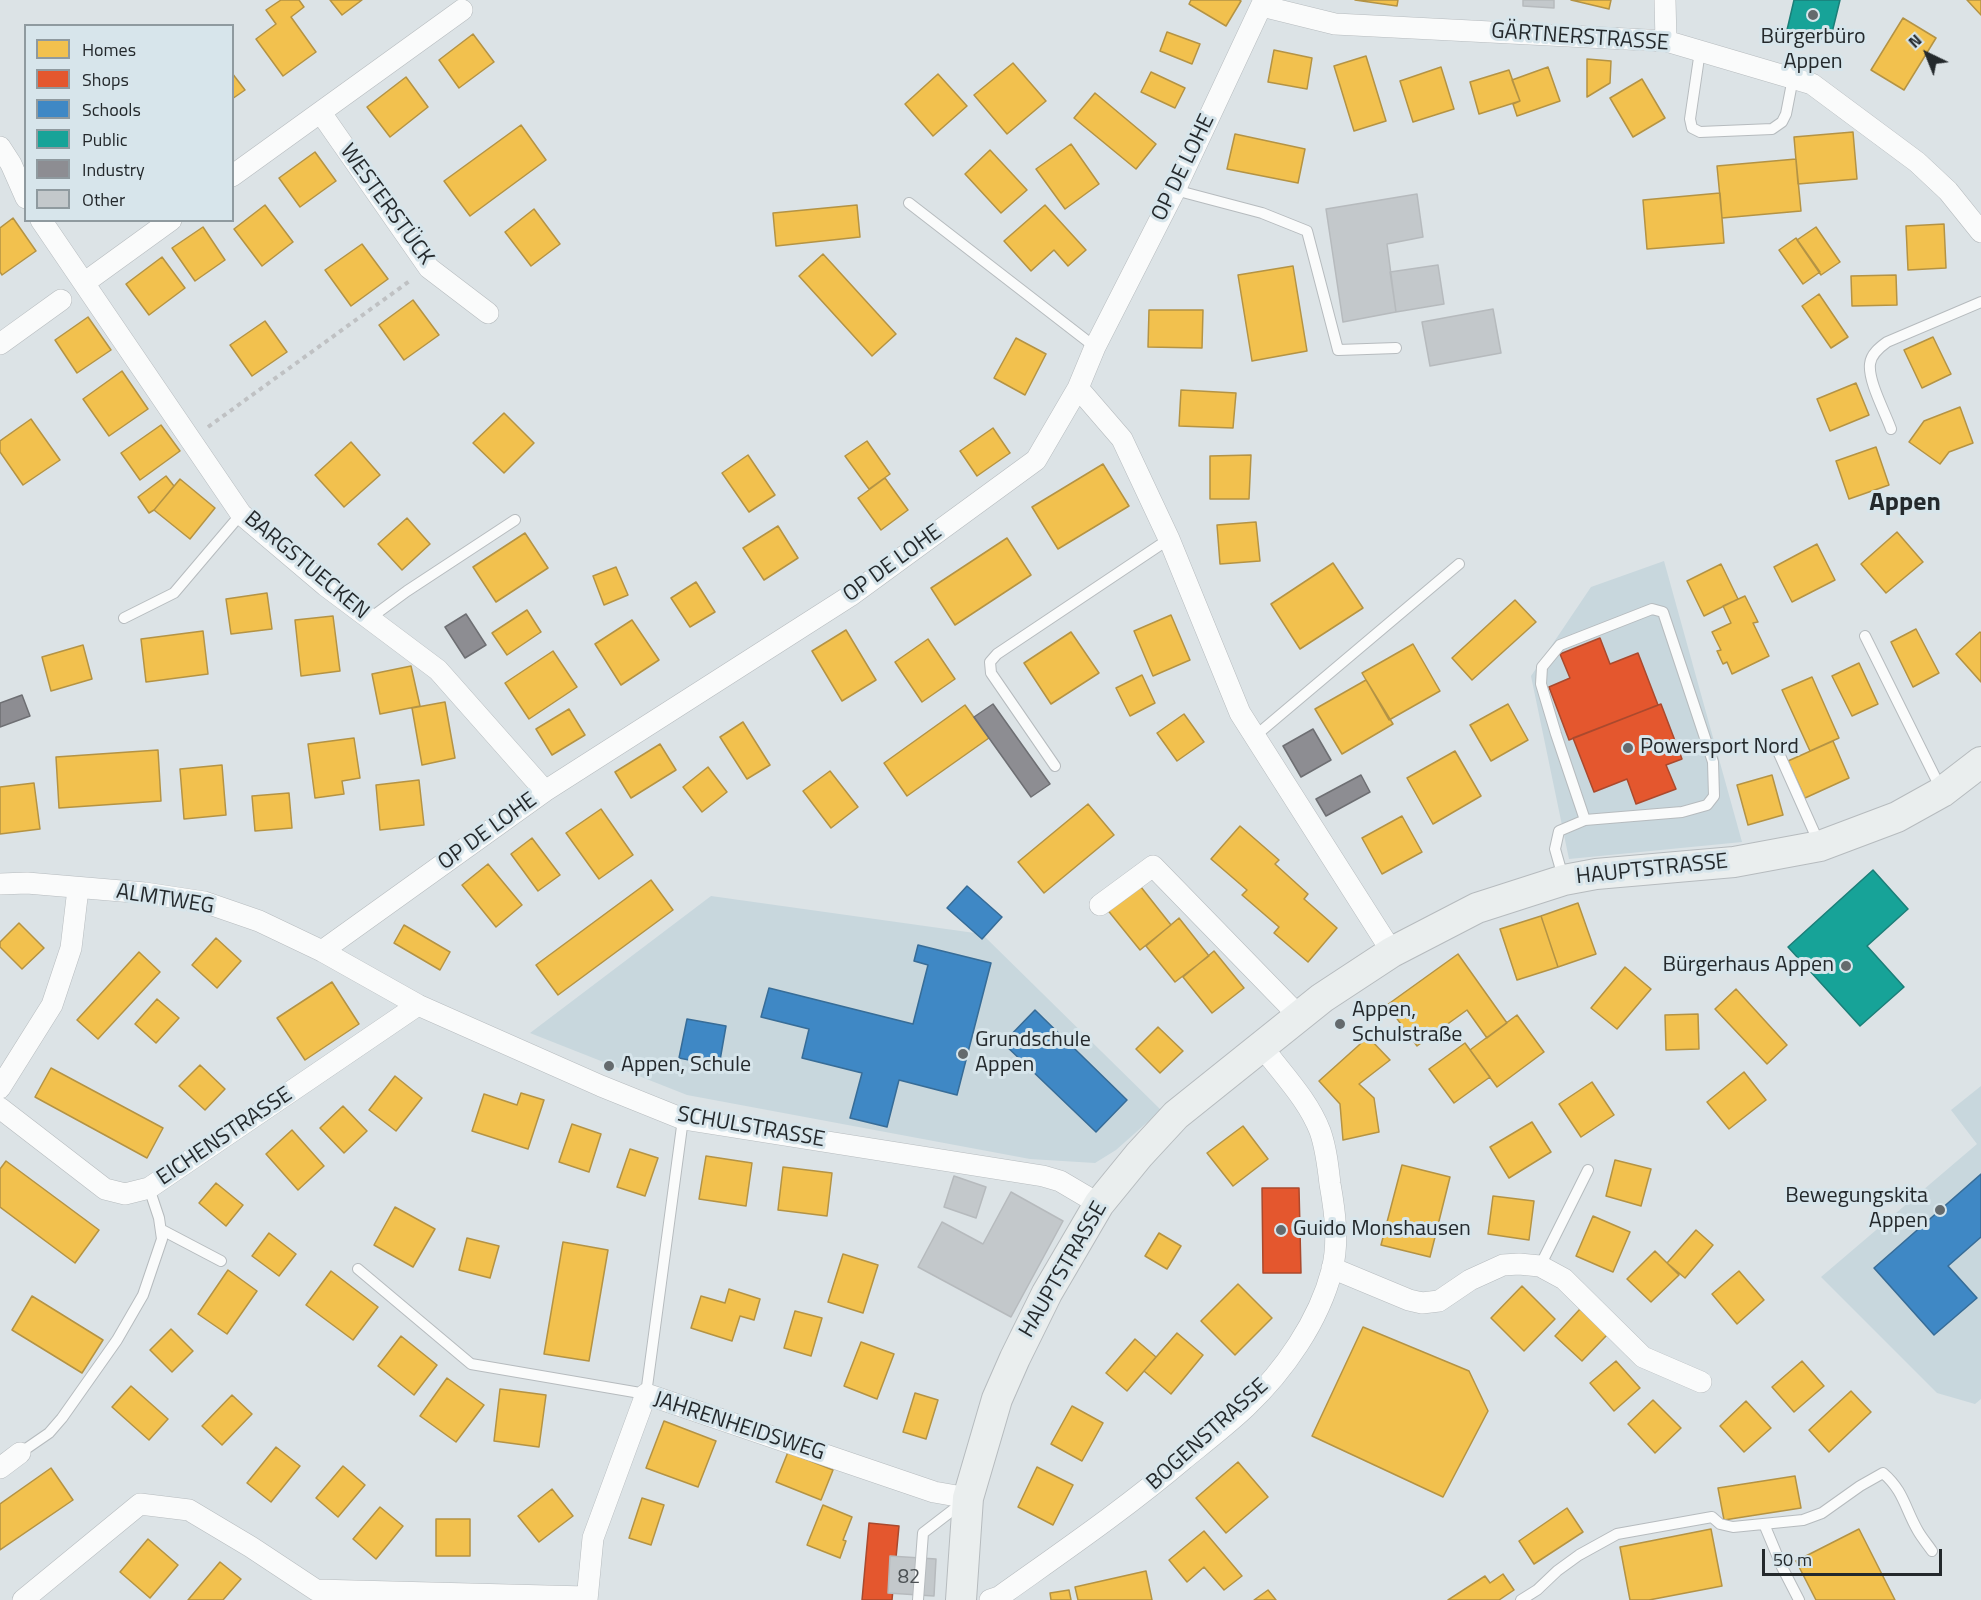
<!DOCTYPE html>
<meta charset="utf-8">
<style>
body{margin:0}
#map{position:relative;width:1981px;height:1600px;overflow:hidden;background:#dce3e6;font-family:"Titillium Web",sans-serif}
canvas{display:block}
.legend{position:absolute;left:24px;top:24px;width:210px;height:198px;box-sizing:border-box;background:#d7e5eb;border:2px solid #8f9a9f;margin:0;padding:8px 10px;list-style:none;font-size:18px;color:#24292c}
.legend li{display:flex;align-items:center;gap:12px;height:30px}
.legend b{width:30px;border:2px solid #8f9a9f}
.north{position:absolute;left:1897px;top:24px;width:60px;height:60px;-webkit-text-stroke:4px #d7e5eb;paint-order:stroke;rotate:317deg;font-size:16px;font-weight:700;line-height:24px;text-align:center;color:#24292c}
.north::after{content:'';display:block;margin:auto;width:21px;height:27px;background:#24292c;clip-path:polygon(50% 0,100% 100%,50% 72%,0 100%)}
.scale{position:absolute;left:1762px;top:1549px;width:180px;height:27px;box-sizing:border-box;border:3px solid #24292c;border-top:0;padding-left:8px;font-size:18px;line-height:21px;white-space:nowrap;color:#24292c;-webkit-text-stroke:4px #d7e5eb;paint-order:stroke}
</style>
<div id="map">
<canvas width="1981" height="1600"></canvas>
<ul class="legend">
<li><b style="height:16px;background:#f2c14e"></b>Homes</li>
<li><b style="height:16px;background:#e4572e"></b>Shops</li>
<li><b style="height:16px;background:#3f88c5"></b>Schools</li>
<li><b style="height:16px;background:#17a398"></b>Public</li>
<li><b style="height:16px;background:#8d8d92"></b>Industry</li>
<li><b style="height:16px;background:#c3c8cb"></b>Other</li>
</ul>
<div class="north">N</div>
<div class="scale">50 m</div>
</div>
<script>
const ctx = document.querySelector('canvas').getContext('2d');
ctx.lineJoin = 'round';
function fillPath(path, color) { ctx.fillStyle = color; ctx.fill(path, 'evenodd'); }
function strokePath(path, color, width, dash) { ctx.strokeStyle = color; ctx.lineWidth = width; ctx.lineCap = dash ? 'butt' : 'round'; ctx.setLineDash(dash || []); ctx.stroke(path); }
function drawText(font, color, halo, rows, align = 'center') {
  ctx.font = font + ' "Titillium Web",sans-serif'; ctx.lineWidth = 6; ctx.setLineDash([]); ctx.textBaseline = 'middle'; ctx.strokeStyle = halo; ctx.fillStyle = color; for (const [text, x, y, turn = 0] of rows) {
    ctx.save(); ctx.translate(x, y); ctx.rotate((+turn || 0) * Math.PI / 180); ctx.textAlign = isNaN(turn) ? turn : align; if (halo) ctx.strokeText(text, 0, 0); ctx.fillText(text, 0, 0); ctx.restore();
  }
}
fillPath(new Path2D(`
 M1664,561L1742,842L1569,859L1531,676L1591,587Z
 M711,896L982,934L1161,1110L1116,1150L1095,1163L1030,1159L687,1095L530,1033Z
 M1981,1086V1399L1975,1404L1937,1393L1821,1277L1977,1144L1951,1110Z`), '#c8d7dd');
const homes = new Path2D(`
 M281,0H299L304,7L291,17L316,52L283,76L256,39L276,24L266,10Z
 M330,0H362L342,15Z
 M1191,0H1239L1241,1L1226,26L1189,4Z
 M1355,0H1398L1397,6Z
 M1571,0H1611L1609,9Z
 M1967,0H1981V15Z
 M1903,18L1936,38L1904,90L1871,70Z
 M1167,32L1200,44L1192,64L1160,51Z
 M473,34L494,62L459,88L439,60Z
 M1274,50L1312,58L1307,89L1268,82Z
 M1366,56L1386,121L1354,131L1334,66Z
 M1587,59L1611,61L1610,83L1587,97Z
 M1013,63L1046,101L1007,134L974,95Z
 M1441,67L1454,109L1413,122L1400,81Z
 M1548,67L1560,101L1517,116L1513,104L1520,101L1512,80Z
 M1509,70L1520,101L1479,114L1470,82Z
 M1151,72L1185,88L1175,108L1141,92Z
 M232,73L245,90L232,99Z
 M938,74L967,106L933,136L905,104Z
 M406,77L428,107L390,137L367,107Z
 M1642,79L1665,118L1633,137L1610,98Z
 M1095,93L1156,144L1136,169L1074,118Z
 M521,125L546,160L470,216L444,181Z
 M1853,132L1857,179L1798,184L1794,137Z
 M1235,134L1305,149L1298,183L1227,169Z
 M1071,144L1099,184L1065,209L1036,169Z
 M990,150L1027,190L1001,213L965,174Z
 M315,152L336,181L300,207L279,178Z
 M1796,159L1801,211L1722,218L1717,166Z
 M1720,193L1724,243L1647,249L1643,200Z
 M265,205L293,242L262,266L234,229Z
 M857,205L860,237L776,246L773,213Z
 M1045,205L1086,250L1068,266L1054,250L1031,271L1004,241Z
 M534,209L560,244L531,266L505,232Z
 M13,218L36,251L2,275L0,272V228Z
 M1944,224L1946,268L1908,270L1906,226Z
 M203,227L225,260L195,281L172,248Z
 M1816,227L1840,262L1821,275L1797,240Z
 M1796,238L1820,272L1803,284L1779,250Z
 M362,244L388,279L351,306L325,270Z
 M823,254L896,334L872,356L799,276Z
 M162,257L185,288L149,315L126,284Z
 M1293,266L1307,351L1252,361L1238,275Z
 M1896,275L1897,305L1852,306L1851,276Z
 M1819,294L1848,337L1831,348L1802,306Z
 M413,300L439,335L404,360L379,325Z
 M1149,310H1203L1202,348L1148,347Z
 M88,317L111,350L77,373L55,340Z
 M265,321L287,352L252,376L230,345Z
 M1933,337L1951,374L1922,388L1904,350Z
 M1016,338L1046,354L1025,395L994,378Z
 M122,371L148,409L109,436L83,399Z
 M1856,383L1869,415L1830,431L1817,399Z
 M1181,390L1236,393L1233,428L1179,426Z
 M1960,407L1973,443L1949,452L1940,464L1909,442L1924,421Z
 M504,413L534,443L504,473L473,443Z
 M31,419L60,460L23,485L0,452V441Z
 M161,425L180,451L140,480L121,453Z
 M993,428L1010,453L977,476L960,451Z
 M867,441L890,474L869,489L845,456Z
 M351,442L380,475L344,507L315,475Z
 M1876,447L1889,485L1849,499L1836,461Z
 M748,455L775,495L749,512L722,473Z
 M1251,455L1249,499H1210V456Z
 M1103,464L1129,506L1058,549L1032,507Z
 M166,476L174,486L154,510L149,513L138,497Z
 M885,478L908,510L881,530L858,498Z
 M180,479L215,508L190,539L154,510Z
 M407,518L430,544L402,570L378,544Z
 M1256,522L1260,561L1220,564L1217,525Z
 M778,526L798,558L764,580L743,548Z
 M1897,532L1923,562L1886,593L1861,564Z
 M525,533L548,568L496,602L473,567Z
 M1007,538L1031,575L955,625L931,588Z
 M1817,544L1835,580L1792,602L1774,567Z
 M1333,563L1363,608L1300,649L1271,604Z
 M1721,564L1738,599L1704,616L1687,581Z
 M616,567L628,595L604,605L593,576Z
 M696,582L715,612L690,627L671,598Z
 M267,593L272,629L231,634L226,599Z
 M1745,596L1758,622L1753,623L1769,656L1732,674L1727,662L1723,664L1717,651L1721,650L1712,632L1731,623L1723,606Z
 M1515,600L1536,622L1472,680L1452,658Z
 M527,610L541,632L507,655L492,633Z
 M1171,615L1190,660L1153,676L1134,631Z
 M333,616L340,671L301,676L295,620Z
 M632,620L659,660L621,685L595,644Z
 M1916,629L1939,673L1913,687L1891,642Z
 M846,630L876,680L842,701L812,651Z
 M203,631L208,674L146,682L141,639Z
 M1071,632L1099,673L1051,704L1024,663Z
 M1980,632L1981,633V682L1956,654Z
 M928,639L955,679L922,702L895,662Z
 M1413,644L1440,691L1389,720L1362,673Z
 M83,645L92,679L51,691L42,657Z
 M553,651L577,687L529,719L505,683Z
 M1859,663L1878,704L1852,716L1832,676Z
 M411,666L420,706L380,714L372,674Z
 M1142,675L1155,703L1130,716L1116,688Z
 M1812,677L1839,738L1810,751L1782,690Z
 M1366,680L1393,724L1342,754L1315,709Z
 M445,702L455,758L422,765L412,708Z
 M1508,704L1528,740L1491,761L1470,725Z
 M965,705L989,738L907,796L884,763Z
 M569,709L585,735L552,755L536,729Z
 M1184,714L1204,742L1177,761L1157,733Z
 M743,722L770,765L747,779L720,737Z
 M354,738L360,778L342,781L344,794L315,798L308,744Z
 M1833,741L1849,778L1805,798L1788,761Z
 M660,744L676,770L631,798L615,772Z
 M158,750L161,801L59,808L56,757Z
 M1455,751L1481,796L1433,824L1407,778Z
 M222,765L226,815L184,819L180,769Z
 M708,767L727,792L702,812L683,787Z
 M830,771L858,807L831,828L803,791Z
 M1772,775L1783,815L1748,825L1737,785Z
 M419,780L424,825L380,830L376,785Z
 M34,783L40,829L0,834V787Z
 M289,793L292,828L255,831L252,796Z
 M1088,804L1114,835L1044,893L1018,862Z
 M601,809L633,855L599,879L566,833Z
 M1402,816L1422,852L1382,874L1362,838Z
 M1240,826L1279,860L1275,864L1308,894L1304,899L1337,928L1308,962L1274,933L1279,927L1242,895L1247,890L1211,859Z
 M532,838L560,875L538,891L511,854Z
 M488,864L522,905L496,927L462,885Z
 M651,880L673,910L558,995L536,965Z
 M1137,882L1171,925L1140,950L1106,908Z
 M1578,903L1596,954L1558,967L1541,916Z
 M1541,916L1558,967L1517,980L1500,929Z
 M1179,918L1209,956L1175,982L1146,946Z
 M19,923L44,948L22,969L0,947V942Z
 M404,925L450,952L440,970L394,943Z
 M216,938L241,961L217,988L192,965Z
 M1214,951L1244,988L1212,1013L1183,977Z
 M139,952L160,972L98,1039L77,1020Z
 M1458,954L1507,1023L1487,1038L1467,1010L1417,1046L1387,1005Z
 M1625,967L1651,989L1617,1029L1591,1008Z
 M332,982L359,1024L305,1060L277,1018Z
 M1736,989L1787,1045L1767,1064L1715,1009Z
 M157,999L179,1018L156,1043L135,1024Z
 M1698,1014L1699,1049L1666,1050L1665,1015Z
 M1517,1015L1544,1052L1497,1087L1470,1050Z
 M1158,1027L1183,1051L1160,1073L1136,1049Z
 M1368,1037L1390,1060L1359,1084L1374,1098L1379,1132L1343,1140L1340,1104L1319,1081Z
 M1465,1043L1490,1077L1454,1103L1429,1069Z
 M200,1065L225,1089L205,1110L179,1086Z
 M51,1068L163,1128L147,1158L35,1097Z
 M1744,1072L1766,1100L1729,1129L1707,1102Z
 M395,1076L422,1098L396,1131L369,1110Z
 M1592,1082L1614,1115L1581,1137L1559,1104Z
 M521,1093L544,1100L528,1149L472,1131L484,1094L517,1105Z
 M343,1106L367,1131L344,1153L320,1128Z
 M1532,1122L1551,1152L1509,1178L1490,1147Z
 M572,1124L601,1134L589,1172L559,1162Z
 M1243,1126L1268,1159L1233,1186L1207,1153Z
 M292,1130L324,1166L298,1190L266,1154Z
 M630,1149L658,1158L645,1196L617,1187Z
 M706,1156L752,1163L746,1206L699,1199Z
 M1615,1160L1651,1169L1641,1206L1606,1196Z
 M6,1161L99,1230L75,1263L0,1207V1169Z
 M1402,1165L1450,1177L1430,1257L1381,1245Z
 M783,1167L832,1173L827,1216L778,1210Z
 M216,1183L243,1205L226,1226L199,1203Z
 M1493,1196L1534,1201L1529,1240L1488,1234Z
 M395,1207L435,1229L413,1267L374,1245Z
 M1593,1216L1630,1232L1613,1272L1576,1256Z
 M1696,1230L1713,1245L1685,1278L1667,1263Z
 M269,1233L296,1254L279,1276L252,1256Z
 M1159,1233L1181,1246L1167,1269L1145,1256Z
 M467,1238L499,1246L490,1278L459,1270Z
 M563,1242L608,1250L589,1361L544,1354Z
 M1655,1251L1679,1275L1651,1302L1627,1279Z
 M843,1254L878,1265L863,1313L828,1302Z
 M228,1270L257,1291L227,1334L198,1314Z
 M331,1271L378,1307L353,1340L306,1305Z
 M1739,1271L1764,1300L1737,1324L1712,1294Z
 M1238,1284L1272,1318L1235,1355L1201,1321Z
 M1522,1286L1555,1319L1524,1351L1491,1318Z
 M729,1289L760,1299L754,1320L740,1316L732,1341L691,1328L701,1296L725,1303Z
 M32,1296L103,1340L82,1373L12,1330Z
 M1580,1309L1607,1335L1582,1361L1555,1336Z
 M795,1311L822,1318L811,1356L784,1348Z
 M1363,1327L1469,1371L1488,1411L1443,1497L1312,1436Z
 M171,1329L193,1351L172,1372L150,1350Z
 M1177,1333L1203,1355L1171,1394L1144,1371Z
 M401,1336L437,1365L414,1395L378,1366Z
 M1135,1339L1156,1357L1127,1391L1106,1373Z
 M861,1342L894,1354L877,1399L844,1386Z
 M1616,1361L1640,1388L1614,1411L1590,1383Z
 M1802,1361L1824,1386L1794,1412L1772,1387Z
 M447,1378L484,1405L456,1442L420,1416Z
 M131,1386L168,1419L149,1440L112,1407Z
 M500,1389L546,1395L539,1447L494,1441Z
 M1851,1391L1871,1412L1829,1452L1809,1430Z
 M915,1393L938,1400L926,1439L903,1432Z
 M232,1395L252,1414L222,1445L202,1426Z
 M1653,1400L1681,1428L1655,1453L1628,1424Z
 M1746,1401L1771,1428L1744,1452L1720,1426Z
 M1072,1406L1103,1423L1082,1461L1051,1444Z
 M664,1421L716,1441L698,1487L646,1468Z
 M276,1447L300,1466L271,1502L247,1483Z
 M788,1452L833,1470L821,1500L776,1482Z
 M1238,1462L1268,1497L1226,1533L1196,1498Z
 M343,1466L365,1485L338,1517L316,1498Z
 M1037,1467L1073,1485L1053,1525L1018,1507Z
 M51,1468L73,1500L0,1550V1504Z
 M1795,1476L1801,1508L1724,1520L1718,1488Z
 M552,1489L573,1516L539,1542L518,1516Z
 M642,1498L664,1505L651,1545L629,1538Z
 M823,1505L852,1517L843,1540L846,1541L840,1558L807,1545Z
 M380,1507L403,1526L376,1559L353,1539Z
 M1567,1508L1583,1532L1534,1564L1519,1541Z
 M436,1519H470V1556H436Z
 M1711,1529L1722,1586L1649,1600H1630L1620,1547Z
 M1859,1529L1895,1600H1816L1796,1561Z
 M1204,1531L1242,1576L1224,1590L1204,1567L1187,1582L1169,1560Z
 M148,1539L178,1565L150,1598L120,1572Z
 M220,1562L241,1579L223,1600H188Z
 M1146,1571L1152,1600H1078L1075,1587Z
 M1503,1574L1514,1590L1499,1600H1448L1485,1576L1490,1583Z
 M1069,1590L1071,1600H1051L1050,1593Z
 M1268,1590L1276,1600H1254Z`);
fillPath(homes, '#f2c14e');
strokePath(homes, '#b49344', 1.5);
const shops = new Path2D(`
 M1600,638L1610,664L1638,653L1658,705L1569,740L1549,687L1570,678L1560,654Z
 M1661,704L1682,759L1666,765L1676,789L1636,804L1627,779L1594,792L1573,738Z
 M1262,1188H1299L1301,1273H1263Z
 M869,1523L899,1526L892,1600H862Z`);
fillPath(shops, '#e4572e');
strokePath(shops, '#aa492d', 1.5);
const schools = new Path2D(`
 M967,886L1002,917L982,939L947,908Z
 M918,945L991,963L957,1095L899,1080L887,1127L850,1118L862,1073L802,1058L809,1029L761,1017L769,988L913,1024L928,965L914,961Z
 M1035,1010L1127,1100L1096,1132L1003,1043Z
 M687,1019L726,1026L719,1066L679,1058Z
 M1981,1174V1237L1948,1266L1977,1298L1934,1335L1874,1268Z`);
fillPath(schools, '#3f88c5');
strokePath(schools, '#376c97', 1.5);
const public = new Path2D(`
 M1794,0H1840L1830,41L1787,30Z
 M1873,870L1908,909L1867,946L1904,987L1860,1026L1788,947Z`);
fillPath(public, '#17a398');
strokePath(public, '#1b7e78', 1.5);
const industry = new Path2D(`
 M466,614L486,645L465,658L445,627Z
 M22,695L30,716L0,727V703Z
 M993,704L1050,784L1031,797L974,717Z
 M1313,729L1331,760L1301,777L1283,746Z
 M1361,775L1370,792L1326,816L1316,799Z`);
fillPath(industry, '#8d8d92');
strokePath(industry, '#6e6f73', 1.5);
const building = new Path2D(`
 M1523,0H1554V8L1523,6Z
 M1417,194L1423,237L1387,244L1396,312L1343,322L1326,209Z
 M1438,265L1444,304L1396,312L1390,272Z
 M1493,309L1501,353L1430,366L1422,322Z
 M954,1176L986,1187L976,1218L944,1207Z
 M1011,1192L1063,1221L1011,1317L918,1267L942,1222L983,1244Z
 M890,1556L936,1559L934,1596L888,1593Z`);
fillPath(building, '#c3c8cb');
strokePath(building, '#b6babd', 1.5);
const service = new Path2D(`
 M1700,51L1690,119L1692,128L1700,132L1772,129L1782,122L1786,114L1793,78
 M1175,190L1262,213L1307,231L1338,350L1396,348
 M909,203L1095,347
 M1891,429C1885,412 1868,381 1870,364C1871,354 1880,347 1887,342L1981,302
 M124,618L174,593L241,514
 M369,619L407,591L515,520
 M1865,636L1941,789
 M1254,737L1459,564
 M1777,749L1819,843
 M1055,766L991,673L990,662L997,654L1169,539
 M1563,877L1555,849L1559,831L1585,820L1682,812L1707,805L1714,796L1713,762L1663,612L1652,609L1560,645L1542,667L1541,684L1556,734L1585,820
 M162,1230L221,1261
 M1540,1266L1588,1170
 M358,1269L471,1364L646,1394L683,1119
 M20,1453L49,1433L62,1418L117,1340L143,1295L162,1239L159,1218L149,1188
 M1764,1524L1782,1567L1799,1600
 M918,1600L923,1533L962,1503
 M1521,1600L1537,1590L1557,1571L1579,1555L1617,1534L1712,1517L1720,1524L1733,1527L1803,1520L1822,1513L1860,1486L1883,1473C1904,1491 1905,1509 1918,1531C1922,1538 1928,1545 1932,1551`);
const minor = new Path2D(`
 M1665,0L1666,41
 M1262,6L1335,24L1666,41L1812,84L1917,162L1948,191L1981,232
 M321,113L429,268L488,313
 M0,147L11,164L26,198
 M232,176L462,10
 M41,220L241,514L326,586L438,670L545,791
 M84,283L171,220
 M0,344L61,300
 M1078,388L1122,439L1169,539L1240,713L1392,952
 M0,884L27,883L145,893L204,902L259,921L322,951L418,1005L601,1086L683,1119L1043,1176L1060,1181L1099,1204
 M1100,905L1153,866L1299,1016
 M322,951L545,791L850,596L1036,460L1078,388L1095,347L1175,190L1264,0
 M0,1088L52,1005L71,948L78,889
 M0,1108L105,1189L125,1194L149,1188L418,1005
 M1332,1268L1409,1300L1422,1303L1439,1301L1470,1280L1503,1265L1519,1264L1540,1266L1564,1279L1643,1357L1701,1382
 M0,1468L20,1453
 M23,1600L140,1504L189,1510L251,1547L316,1590L586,1597
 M587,1600L593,1538L646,1394L934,1492L968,1498
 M990,1600L999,1597C1062,1552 1125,1509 1184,1459C1205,1442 1227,1425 1246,1407C1284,1371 1319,1321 1332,1270C1339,1242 1335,1212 1330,1184C1328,1166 1326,1148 1320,1131C1307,1098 1282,1074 1261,1045`);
const secondary = new Path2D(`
 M961,1600L968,1498L997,1399L1015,1358L1047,1293L1099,1204L1139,1155L1176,1115L1322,998L1392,952L1477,908L1564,880L1596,874L1734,862L1820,846L1897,817L1942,792L1981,762`);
strokePath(service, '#b6bbbe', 12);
strokePath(minor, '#b6bbbe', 22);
strokePath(secondary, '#b6bbbe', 32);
strokePath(new Path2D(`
 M208,427L411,280`), '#bfc1c3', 4, [4.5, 4.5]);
strokePath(service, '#fafbfb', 10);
strokePath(minor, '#fafbfb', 21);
strokePath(secondary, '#eaeeee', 30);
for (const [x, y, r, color] of [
 [1813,15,6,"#646a6d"],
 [1628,748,6,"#646a6d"],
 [1846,966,6,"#646a6d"],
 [1340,1024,6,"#646a6d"],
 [963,1054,6,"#646a6d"],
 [609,1066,6,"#646a6d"],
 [1940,1210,6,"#646a6d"],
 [1281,1230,6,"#646a6d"]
]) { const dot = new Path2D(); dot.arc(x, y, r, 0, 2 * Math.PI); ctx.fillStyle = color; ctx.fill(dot); strokePath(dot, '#d7e5eb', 2); }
drawText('20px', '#4c5154', null, [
 ["82",909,1578]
]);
drawText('22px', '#24292c', '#d7e5eb', [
 ["GÄRTNERSTRASSE",1580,38,4],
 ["OP DE LOHE",1184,168,-64],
 ["WESTERSTÜCK",386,205,54],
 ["OP DE LOHE",893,564,-36],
 ["BARGSTUECKEN",306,566,40],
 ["OP DE LOHE",488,832,-36],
 ["HAUPTSTRASSE",1652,870,-6],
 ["ALMTWEG",165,900,9],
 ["SCHULSTRASSE",751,1128,10],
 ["EICHENSTRASSE",225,1137,-34],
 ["HAUPTSTRASSE",1064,1270,-60],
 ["JAHRENHEIDSWEG",739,1427,18],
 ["BOGENSTRASSE",1208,1435,-42]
]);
drawText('22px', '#24292c', '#d7e5eb', [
 ["Bürgerbüro",1813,38,"center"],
 ["Appen",1813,63,"center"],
 ["Powersport Nord",1640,748],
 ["Bürgerhaus Appen",1834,966,"right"],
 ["Appen,",1352,1011],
 ["Schulstraße",1352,1036],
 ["Grundschule",975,1041],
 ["Appen",975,1066],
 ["Appen, Schule",621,1066],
 ["Bewegungskita",1928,1197,"right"],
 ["Appen",1928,1222,"right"],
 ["Guido Monshausen",1293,1230]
], 'left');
drawText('bold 26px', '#24292c', '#d7e5eb', [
 ["Appen",1905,504]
]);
</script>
